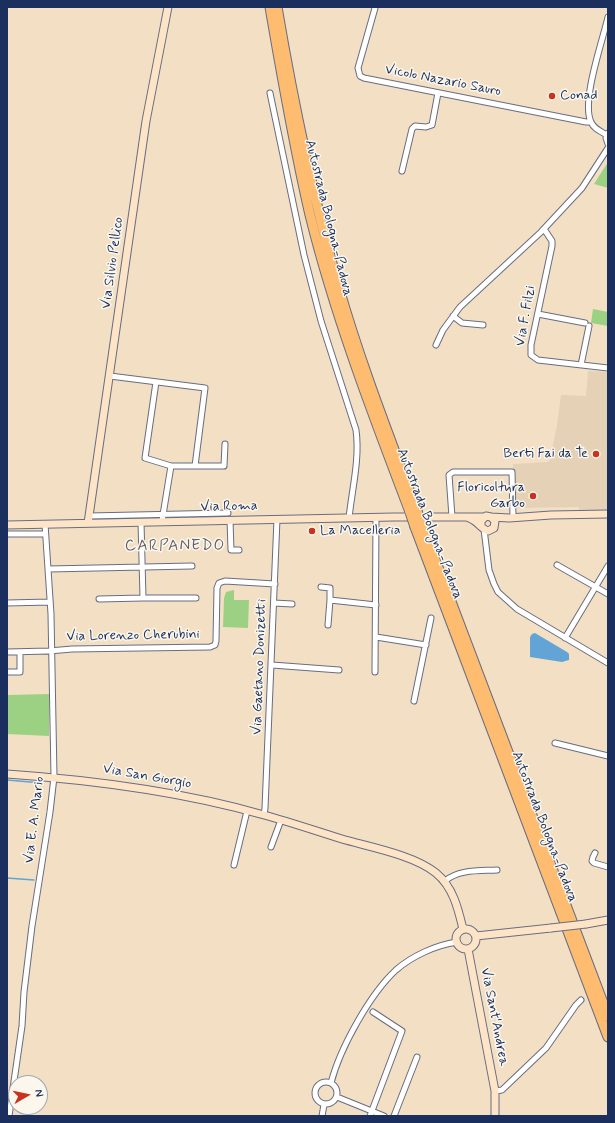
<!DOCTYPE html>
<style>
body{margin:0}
#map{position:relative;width:615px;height:1123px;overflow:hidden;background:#f3e0c4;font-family:Mynerve,sans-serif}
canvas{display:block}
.frame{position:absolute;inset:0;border:8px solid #1b2f5e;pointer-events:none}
.north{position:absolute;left:8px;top:1075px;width:40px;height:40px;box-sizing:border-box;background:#fbf7ec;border:1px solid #a1a7b3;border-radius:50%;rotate:81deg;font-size:11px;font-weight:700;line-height:16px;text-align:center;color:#1b2f5e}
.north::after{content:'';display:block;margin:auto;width:14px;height:18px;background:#c8321e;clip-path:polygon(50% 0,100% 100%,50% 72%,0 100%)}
</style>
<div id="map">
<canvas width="615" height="1123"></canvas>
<div class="frame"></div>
<div class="north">N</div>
</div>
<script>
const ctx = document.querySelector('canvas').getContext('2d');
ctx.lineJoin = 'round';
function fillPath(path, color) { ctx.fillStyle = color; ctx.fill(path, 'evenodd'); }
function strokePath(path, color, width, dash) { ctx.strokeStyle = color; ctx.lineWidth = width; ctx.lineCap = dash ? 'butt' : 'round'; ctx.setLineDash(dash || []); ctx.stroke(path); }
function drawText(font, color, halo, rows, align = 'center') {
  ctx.font = font + ' Mynerve,sans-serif'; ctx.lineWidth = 3; ctx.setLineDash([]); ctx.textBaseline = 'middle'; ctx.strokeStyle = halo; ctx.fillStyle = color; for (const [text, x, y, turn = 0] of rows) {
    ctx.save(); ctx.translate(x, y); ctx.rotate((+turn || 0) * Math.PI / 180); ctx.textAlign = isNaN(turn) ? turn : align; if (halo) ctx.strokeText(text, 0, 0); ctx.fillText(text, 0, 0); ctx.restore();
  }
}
fillPath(new Path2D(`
 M588,371L608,372V510L579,511V507L514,508L513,464L548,462L550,460L557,425L561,395L586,396Z`), '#e4d1b6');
fillPath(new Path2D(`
 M608,162V188L594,184Z
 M593,309L608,312V326L591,323Z
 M234,590V600H249L248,628L223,627L224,598L226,592Z
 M49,694V736L7,734V695Z`), '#9cd183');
fillPath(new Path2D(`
 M535,633L567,652L569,654V660L562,662L530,657V637L532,634Z`), '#61a4d5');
strokePath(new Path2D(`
 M7,780L42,783
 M7,878L34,880`), '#61a4d5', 1.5);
const street = new Path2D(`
 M375,8L358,68L360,76L364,78L586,122H591
 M270,93L304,255L321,321L356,430C360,459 352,489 349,518
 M608,133L606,138L608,144
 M607,135C600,131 594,129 591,122C581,101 603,40 608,17
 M402,171L412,129L415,126L426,127L432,125L438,93
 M544,229L552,241V246L531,345V355L538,360L608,368
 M538,314L585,323
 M453,316L462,323L483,325
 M436,345L443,330L460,307L541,232L582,188L608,148
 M581,365L589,326
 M110,376L205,388L195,466
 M156,382L145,458L171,466L162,521
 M171,466H224L225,444
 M89,516L228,513
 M452,517L449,475L453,472H512L513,517
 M230,520L231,550H239
 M141,522L143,598H196
 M484,529L489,570L494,584L498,592L517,609L608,663
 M7,534H45
 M557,565L608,594
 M48,569L192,566
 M321,587L330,588V600
 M99,599L143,598
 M7,603L50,602
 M274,603L292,604
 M328,625L330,600L376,605
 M376,637L426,645
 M565,638L608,566
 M7,652L49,651L72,649L210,647L215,645L216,641L217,588L219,583L225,581L275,584
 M272,665L339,670
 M7,672H20V652
 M375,672L376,517
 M414,701L431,618
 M555,743L608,756
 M264,815L265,808L277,519
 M271,847L281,820
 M595,853L593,857L592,861L594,863L608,867
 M234,865L247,811
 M445,881C459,869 480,871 497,870
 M315 1093a11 11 0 1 1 22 0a11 11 0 1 1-22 0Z
 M331,1083C340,1048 370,994 396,970C412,956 436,945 457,942
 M495,1091L502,1090L546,1048L576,1005L581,1000
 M337,1097L384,1116
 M9,1116L22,1026L24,992L32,926L50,812L54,777L51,614L45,524
 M322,1116L324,1105
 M370,1116L402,1031L373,1012
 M394,1116L417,1057`);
const secondary = new Path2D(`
 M491,517L509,518L551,515L608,514
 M469,518C478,521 481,529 488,531L494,528L495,521L491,517L486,516L481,521V525
 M88,523L146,121L168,7
 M7,525L394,517H484
 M7,774C94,780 180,791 264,815C290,822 316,831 342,839C370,847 414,855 436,873C453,887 458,908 463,929
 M586,924L608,920
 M456 939a10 10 0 1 1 20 0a10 10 0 1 1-20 0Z
 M476,936L551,928
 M468,949L495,1091V1116`);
const highway = new Path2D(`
 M270,7C282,77 294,146 310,215C335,316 373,415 410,512
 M277,7C293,101 312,194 338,285C360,362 389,436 417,511
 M422,525L608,1016
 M415,527L608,1037`);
strokePath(street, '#676d82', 7);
strokePath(secondary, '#676d82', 9);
strokePath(highway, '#676d82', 11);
strokePath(street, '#fff', 5);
strokePath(secondary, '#fee4c6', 7);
strokePath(highway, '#fdbc70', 9);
const secondaryBridge = new Path2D(`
 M551,928L586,924`);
const highwayBridge = new Path2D(`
 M417,511L422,525
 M410,512L415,527`);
strokePath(secondaryBridge, '#676d82', 9, []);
strokePath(highwayBridge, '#676d82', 11, []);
strokePath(secondaryBridge, '#fee4c6', 7);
strokePath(highwayBridge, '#fdbc70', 9);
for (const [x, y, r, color] of [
 [552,96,4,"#c8321e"],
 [596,454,4,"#c8321e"],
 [533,496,4,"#c8321e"],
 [312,531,4,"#c8321e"]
]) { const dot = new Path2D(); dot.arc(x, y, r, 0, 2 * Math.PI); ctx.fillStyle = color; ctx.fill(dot); strokePath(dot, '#fbf7ec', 1.5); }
drawText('14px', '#1b2f5e', '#fbf7ec', [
 ["Vicolo Nazario Sauro",443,81,11],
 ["Autostrada Bologna-Padova",328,218,76],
 ["Via Silvio Pellico",113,263,-82],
 ["Via F. Filzi",526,316,-80],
 ["Via Roma",229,507,-1],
 ["Autostrada Bologna-Padova",429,524,69],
 ["Via Lorenzo Cherubini",133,636,-1],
 ["Via Gaetano Donizetti",260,667,-88],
 ["Via San Giorgio",147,777,10],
 ["Via E. A. Mario",35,820,-83],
 ["Autostrada Bologna-Padova",544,827,69],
 ["Via Sant'Andrea",494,1017,79]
]);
drawText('14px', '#1b2f5e', '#fbf7ec', [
 ["Conad",560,96],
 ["Berti Fai da Te",588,454,"right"],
 ["Floricoltura",525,488,"right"],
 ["Garbo",525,504,"right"],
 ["La Macelleria",320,531]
], 'left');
ctx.letterSpacing = '1px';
drawText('16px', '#645d6b', '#fbf7ec', [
 ["CARPANEDO",175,547]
]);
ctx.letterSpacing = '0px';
</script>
